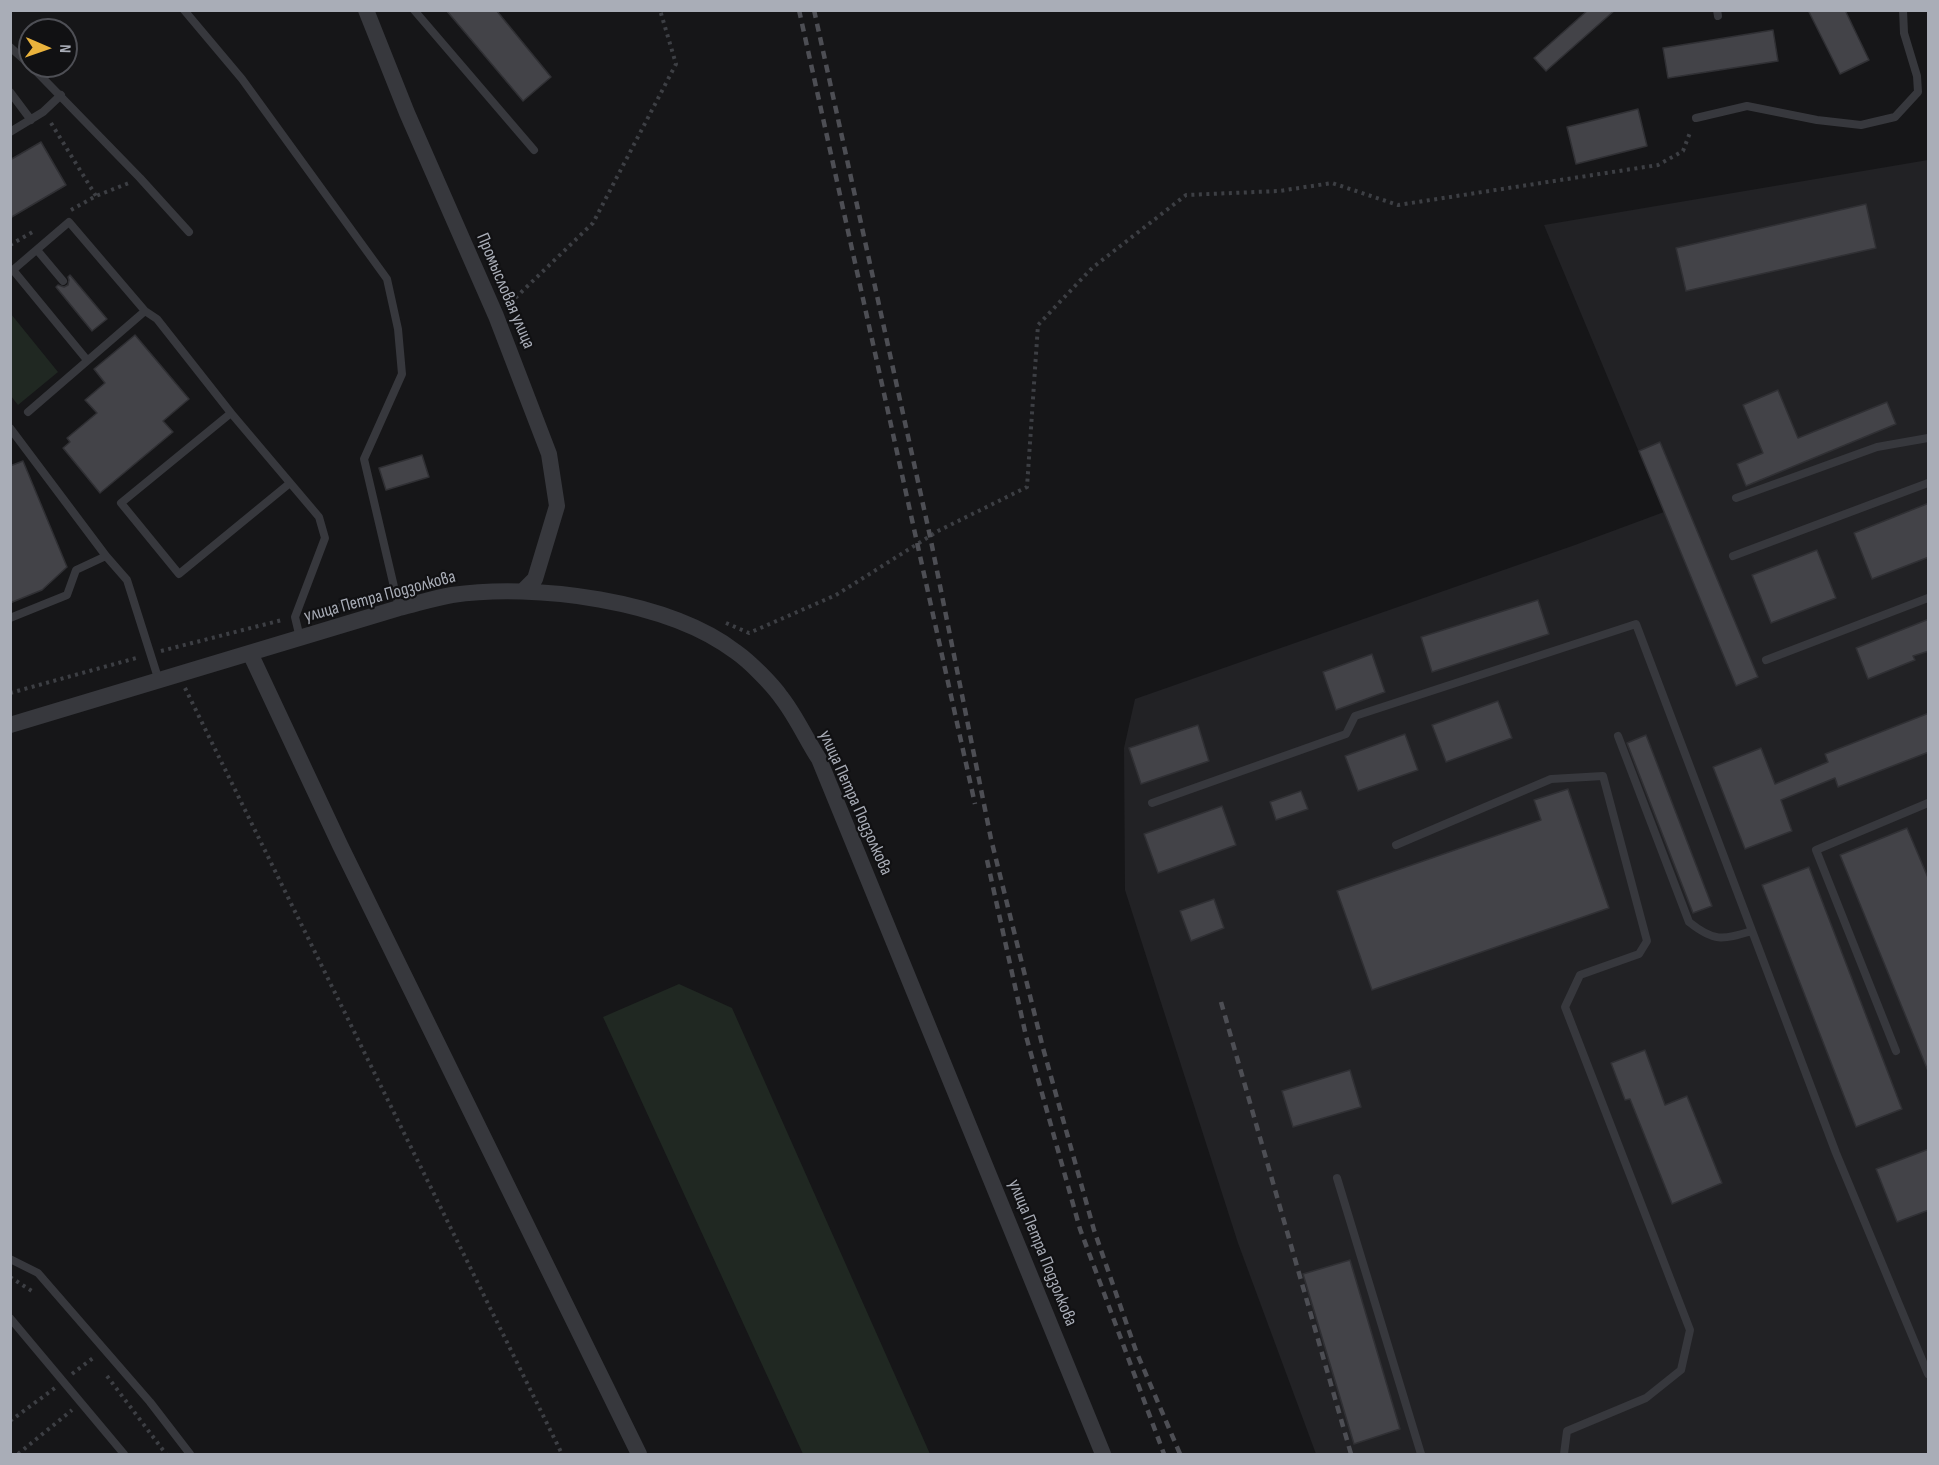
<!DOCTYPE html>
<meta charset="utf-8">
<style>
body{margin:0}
#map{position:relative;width:1939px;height:1465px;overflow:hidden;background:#161618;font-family:"Sofia Sans Condensed",sans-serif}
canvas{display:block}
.frame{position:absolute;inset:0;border:12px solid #a9adb7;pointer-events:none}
.north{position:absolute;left:18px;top:18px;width:60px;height:60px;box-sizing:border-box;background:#111113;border:2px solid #4e4f55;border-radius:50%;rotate:92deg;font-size:16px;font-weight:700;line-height:24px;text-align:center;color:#a9adb7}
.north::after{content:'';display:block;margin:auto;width:21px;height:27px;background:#eab33c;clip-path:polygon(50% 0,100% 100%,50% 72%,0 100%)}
</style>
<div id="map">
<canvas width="1939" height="1465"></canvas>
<div class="frame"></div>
<div class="north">N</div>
</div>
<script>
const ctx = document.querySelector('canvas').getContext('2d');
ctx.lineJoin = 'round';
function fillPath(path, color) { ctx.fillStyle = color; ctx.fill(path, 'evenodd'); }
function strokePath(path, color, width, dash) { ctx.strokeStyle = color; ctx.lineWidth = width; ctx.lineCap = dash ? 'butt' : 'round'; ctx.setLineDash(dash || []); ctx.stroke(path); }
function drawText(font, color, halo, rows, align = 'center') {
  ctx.font = font + ' "Sofia Sans Condensed",sans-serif'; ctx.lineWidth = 4.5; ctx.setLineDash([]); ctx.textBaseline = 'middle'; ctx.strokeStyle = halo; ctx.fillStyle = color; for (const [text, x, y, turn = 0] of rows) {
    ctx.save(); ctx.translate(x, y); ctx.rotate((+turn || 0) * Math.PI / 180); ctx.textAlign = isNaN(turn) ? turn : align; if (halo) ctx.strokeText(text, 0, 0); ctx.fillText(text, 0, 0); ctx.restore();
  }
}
fillPath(new Path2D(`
 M1928,160V1454H1316L1238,1243L1125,890L1124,748L1135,699L1575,545L1664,512L1544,225Z`), '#222225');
fillPath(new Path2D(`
 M11,314L58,372L18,405L11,396Z
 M679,984L732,1008L930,1454H803L603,1017Z`), '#202822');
const building = new Path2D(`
 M446,10H496L551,77L523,101Z
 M1588,10H1615L1546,71L1534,58Z
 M1808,10H1845L1869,60L1840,74Z
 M1773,30L1778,61L1668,78L1663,48Z
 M1638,109L1647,146L1576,164L1567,127Z
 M41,142L66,185L10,218V160Z
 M1866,204L1876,248L1686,291L1676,248Z
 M70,275L107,319L92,331L56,287L58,285L64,287L68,285L69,280L68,277Z
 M135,335L189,399L163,421L173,432L100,493L63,448L70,442L67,438L97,413L85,400L105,383L94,369Z
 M1778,390L1798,438L1887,402L1896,424L1746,486L1737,464L1763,453L1743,405Z
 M1660,442L1758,677L1736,686L1639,451Z
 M422,455L429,477L386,490L379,468Z
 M23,461L67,567L42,590L10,603V466Z
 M1929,503V557L1872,579L1854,533Z
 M1817,550L1836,598L1771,623L1752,575Z
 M1538,600L1549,634L1432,672L1421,637Z
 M1929,619V651L1913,656L1915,660L1868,679L1856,648Z
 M1372,654L1385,692L1336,710L1323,672Z
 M1498,701L1512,738L1446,762L1432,725Z
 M1929,713V752L1838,787L1835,778L1781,800L1792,831L1745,849L1713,767L1761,748L1775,784L1828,762L1825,754Z
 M1198,725L1209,761L1141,784L1129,748Z
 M1405,734L1418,770L1358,791L1345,756Z
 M1646,735L1712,906L1693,913L1627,743Z
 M1568,789L1609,908L1372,990L1337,891L1541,820L1534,800Z
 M1301,791L1308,809L1276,820L1270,802Z
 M1222,806L1236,845L1158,873L1144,834Z
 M1907,828L1929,880L1928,1071L1840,855Z
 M1809,867L1902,1109L1856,1127L1762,885Z
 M1214,899L1224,928L1191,941L1180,911Z
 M1645,1050L1665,1105L1687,1096L1722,1183L1672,1204L1630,1099L1625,1100L1611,1063Z
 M1350,1070L1361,1107L1293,1127L1282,1091Z
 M1929,1149V1210L1897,1222L1876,1169Z
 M1350,1260L1400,1429L1354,1444L1303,1274Z`);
fillPath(building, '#434348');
strokePath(building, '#303034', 1.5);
strokePath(new Path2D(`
 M51,123L96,196
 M71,210L96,196L129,183
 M10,245L36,230
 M510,303L593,223L676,64L660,10
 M310,613L343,604
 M726,623L749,633L836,595L938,531L1027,487L1038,325L1092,268L1186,195L1279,191L1332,183L1398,205L1658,165L1683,151L1691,130
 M161,651L282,620
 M185,688L562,1454
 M10,693L140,657
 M10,1277L35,1293
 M72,1374L93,1358
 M107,1376L166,1454
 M10,1421L55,1388
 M18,1454L72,1410`), '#3d3f44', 4, [3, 4.5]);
strokePath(new Path2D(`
 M184,10L242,79L387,279L398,329L402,374L364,459L399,608
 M414,10L534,150
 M1717,10L1718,16
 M10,47L30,65
 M31,66L140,178L189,232
 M10,92L31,120
 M1696,118L1747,106L1817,120L1861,125L1895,117L1918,92L1917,76L1904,33L1903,10
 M10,132L43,112L61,95
 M37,250L63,281
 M87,360L13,270L69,222L145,311
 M28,412L145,311L157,319L231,413L121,503L179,574L290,483
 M231,413L319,517L325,538L295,617L300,638
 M10,428L106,556L127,580L159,681
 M1736,498L1877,447L1928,438
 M1733,556L1928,483
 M10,618L67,595L76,570L106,556
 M1766,660L1928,598
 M1618,736L1689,922C1714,942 1722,940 1752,931
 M1152,803L1346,734L1355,716L1636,624L1836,1153L1928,1374
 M1396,845L1551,779L1603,776L1647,941L1639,954L1580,975L1565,1007L1690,1330L1681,1370L1646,1398L1567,1431L1564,1454
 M1896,1051L1816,850L1928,803
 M1337,1178L1421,1454
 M10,1259L38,1273L150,1402L190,1454
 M10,1318L124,1454`), '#37383d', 8);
strokePath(new Path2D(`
 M366,10L407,113L496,316L549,454L557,506L535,579L523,591
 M250,653L340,845L639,1454
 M10,725L399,608C416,604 434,598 452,595C535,583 668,600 736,652C749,661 772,684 781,697C796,716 806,739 819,759L1103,1454`), '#37383d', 16);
strokePath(new Path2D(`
 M799,10L975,804
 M814,10L930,536L991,839L1043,1048L1094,1230L1136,1351L1180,1454
 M987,860L1026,1036L1080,1229L1164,1454
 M1221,1002L1351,1454`), '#4d4e54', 4.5, [8, 6]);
drawText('18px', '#a9adb7', '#111113', [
 ["Промысловая улица",505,291,67],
 ["улица Петра Подзолкова",380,597,-15],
 ["улица Петра Подзолкова",855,803,66],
 ["улица Петра Подзолкова",1042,1253,68]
]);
</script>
